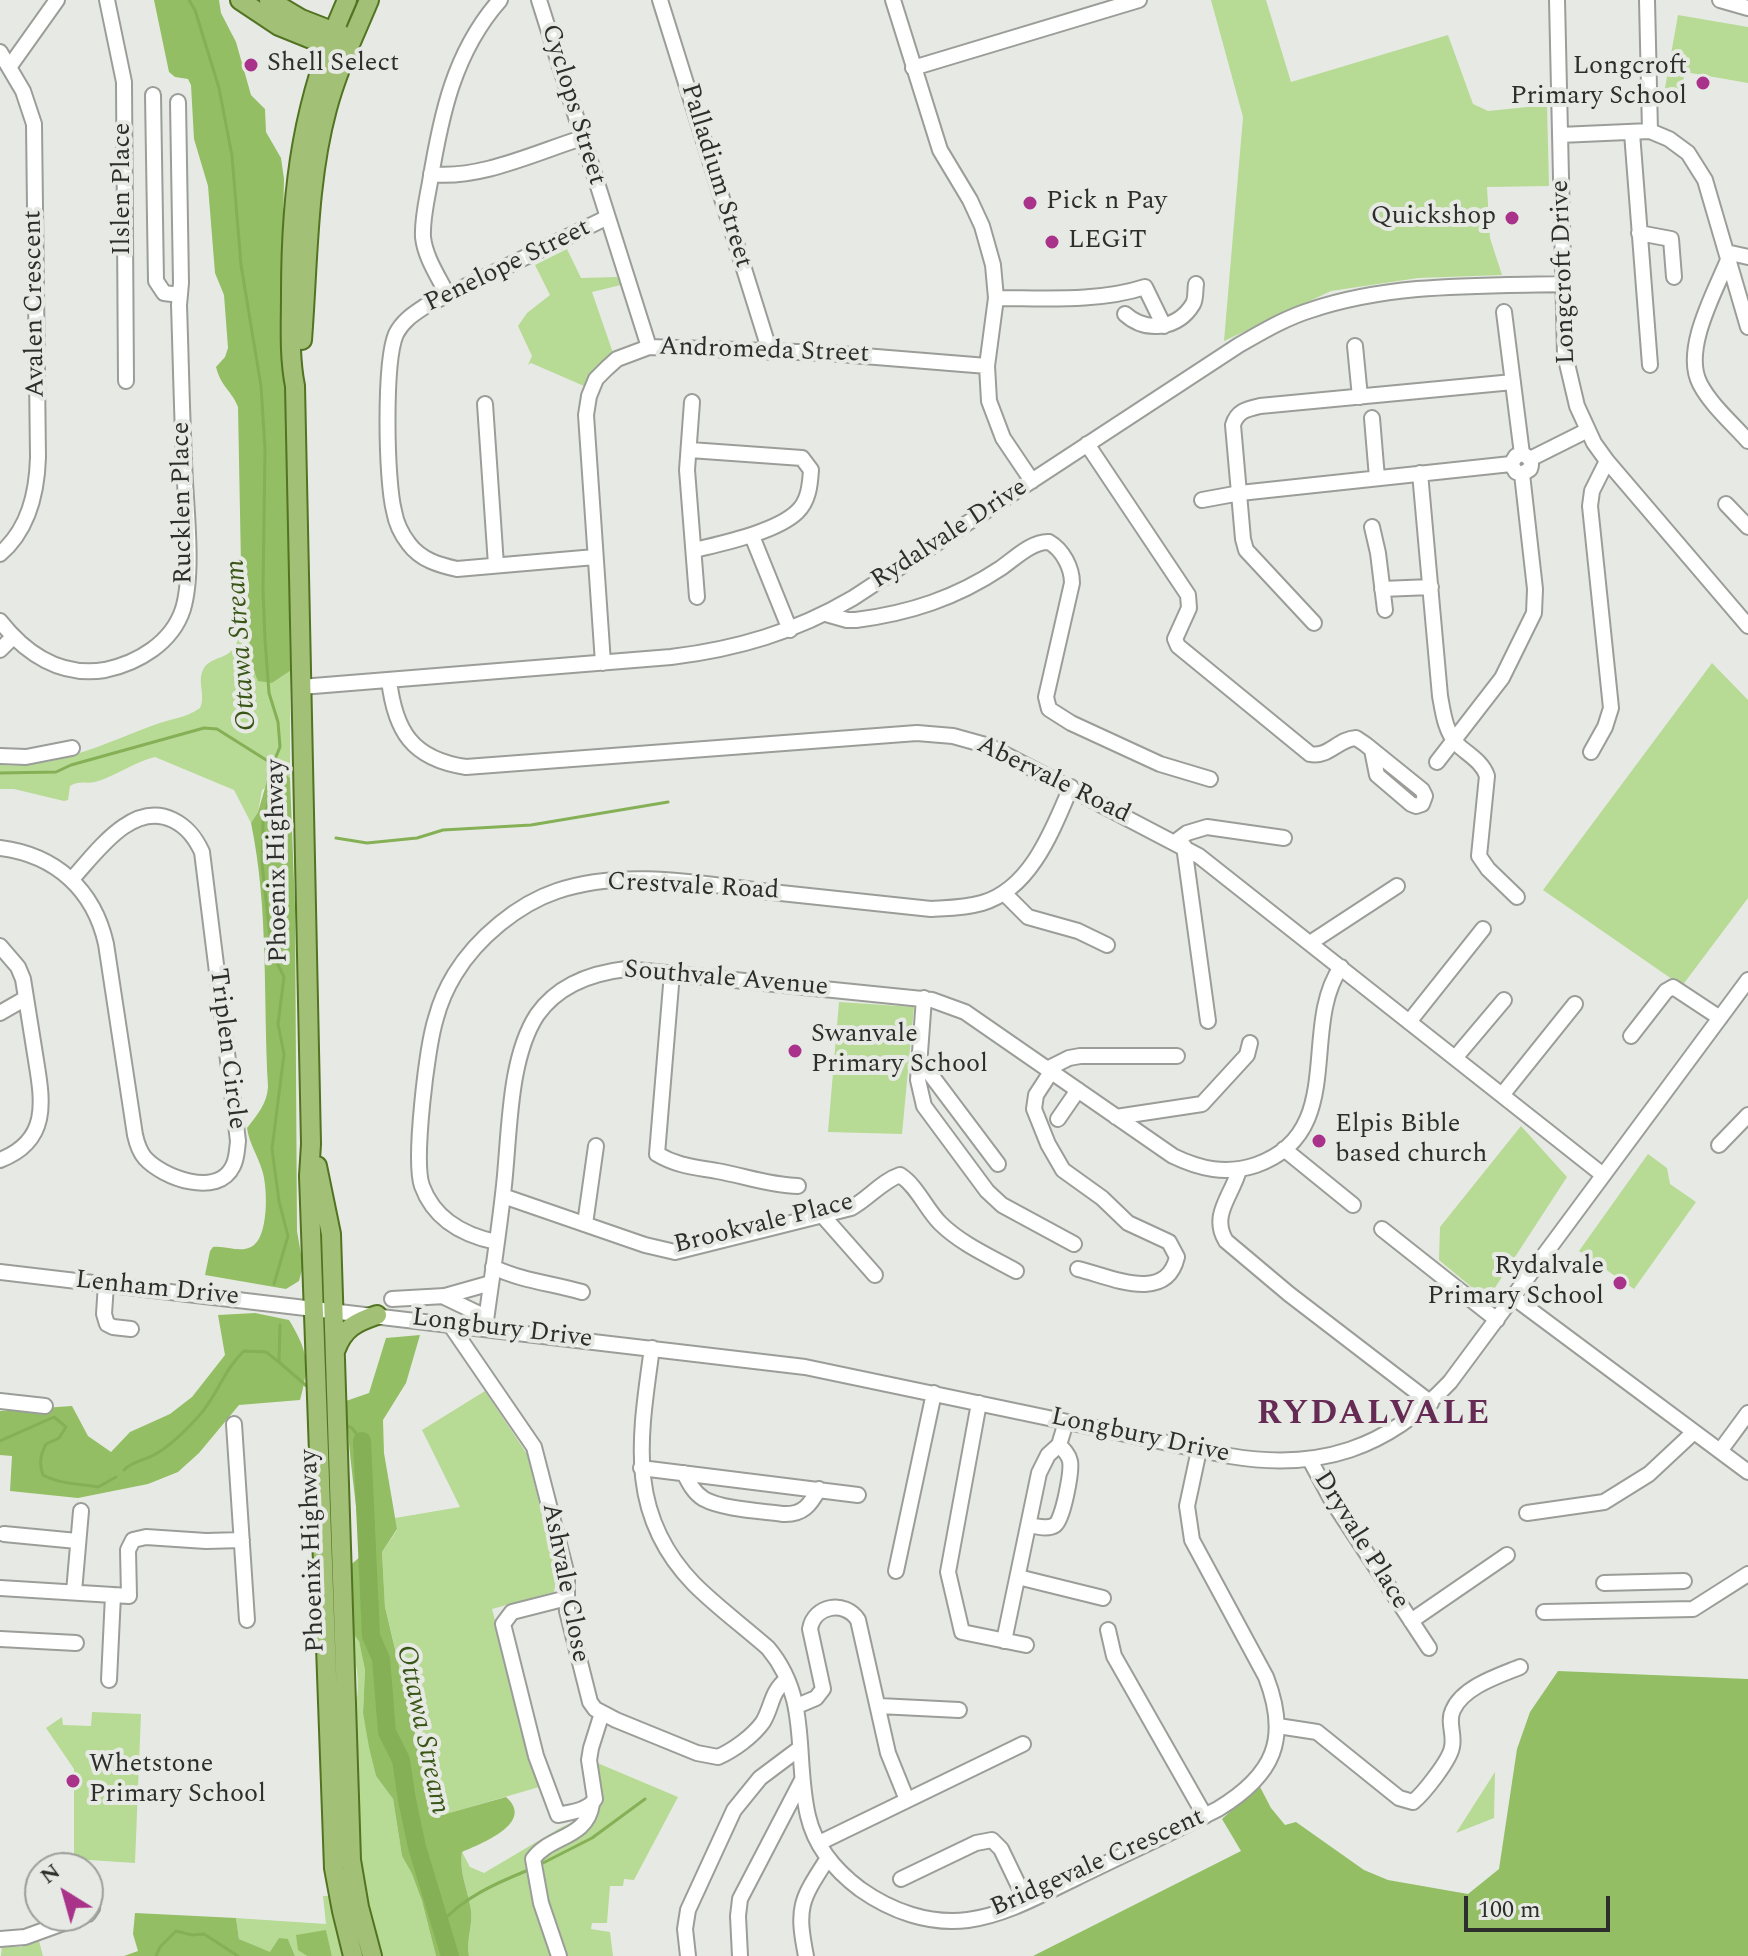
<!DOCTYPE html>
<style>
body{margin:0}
#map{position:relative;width:1748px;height:1956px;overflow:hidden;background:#e7eae4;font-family:Spectral,serif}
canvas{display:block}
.north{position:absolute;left:24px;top:1852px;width:80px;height:80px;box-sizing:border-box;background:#e7eae4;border:2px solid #9d9f9b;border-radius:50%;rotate:323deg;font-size:22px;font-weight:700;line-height:32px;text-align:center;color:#2e2f2d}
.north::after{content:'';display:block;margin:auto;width:28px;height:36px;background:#a9328a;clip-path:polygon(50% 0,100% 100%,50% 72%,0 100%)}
.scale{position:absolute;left:1464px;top:1896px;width:146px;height:36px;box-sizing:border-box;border:4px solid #2e2f2d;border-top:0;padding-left:10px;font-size:24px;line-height:28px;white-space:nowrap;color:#2e2f2d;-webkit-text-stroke:6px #e7eae4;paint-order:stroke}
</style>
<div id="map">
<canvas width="1748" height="1956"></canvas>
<div class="north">N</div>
<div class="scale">100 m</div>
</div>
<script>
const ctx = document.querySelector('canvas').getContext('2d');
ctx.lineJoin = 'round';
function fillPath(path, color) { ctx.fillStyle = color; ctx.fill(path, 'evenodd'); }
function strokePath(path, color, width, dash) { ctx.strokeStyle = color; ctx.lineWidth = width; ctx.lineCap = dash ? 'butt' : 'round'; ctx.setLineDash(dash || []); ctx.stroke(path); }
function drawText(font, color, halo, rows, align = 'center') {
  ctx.font = font + ' Spectral,serif'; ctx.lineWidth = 8; ctx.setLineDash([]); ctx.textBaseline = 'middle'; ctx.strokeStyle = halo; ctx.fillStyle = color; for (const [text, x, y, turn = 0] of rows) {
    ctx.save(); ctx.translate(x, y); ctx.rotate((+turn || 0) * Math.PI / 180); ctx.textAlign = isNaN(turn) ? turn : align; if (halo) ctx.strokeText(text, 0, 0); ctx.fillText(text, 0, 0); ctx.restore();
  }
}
fillPath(new Path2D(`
 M1211,0H1266L1291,82L1448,35L1473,104L1488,111L1547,105L1549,186L1487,187L1490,238L1502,275L1418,278L1331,291L1224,341L1243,117Z
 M1678,15L1748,27V83L1685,72L1681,91L1665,88Z
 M567,249L581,278L617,277L621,285L592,292L613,353L584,386L531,363L528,365L532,356L518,326L527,313L550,295L535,265Z
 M246,611L253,671L272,683L290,671V778L285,773L262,790L258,812L251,823L234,790L155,757C134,762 116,776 95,782C85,784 79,780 70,786L68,800L64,801L14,789H0V765C54,769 105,743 154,725C169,719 187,718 200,708C206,696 197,682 203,670C208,659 221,659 229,653C240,645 242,623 246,611Z
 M1712,663L1748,700V898L1682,986L1543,890Z
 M839,1002L914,1007L902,1134L828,1132Z
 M1521,1126L1567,1177L1487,1300L1439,1260L1440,1227Z
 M1648,1154L1667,1168L1670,1184L1696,1202L1634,1289L1579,1251Z
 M485,1391L527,1454L557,1575L554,1592L492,1609L539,1787L436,1817L385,1607L382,1552L397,1530L395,1518L460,1507L422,1430Z
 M351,1631L359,1640L365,1670L363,1713L376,1776L393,1799L402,1856L412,1874L422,1901L436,1956H380C355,1877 356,1795 353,1713C363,1687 356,1662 349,1635Z
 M92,1712L141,1714L135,1863L74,1859V1769L46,1728L62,1717L63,1725L91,1726Z
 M595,1762L678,1797L634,1880L624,1879L623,1886H610L607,1923H592L591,1929L610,1932L613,1956H469C466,1940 473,1925 471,1910C468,1889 459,1874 462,1852L470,1867L484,1873L560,1828L596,1811L602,1799Z
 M1495,1772L1494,1818L1456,1833Z
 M323,1896H331L344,1956H332L326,1931L298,1949L307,1956H295L288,1939L270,1953L239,1939L236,1918L326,1924Z
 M38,1937L43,1956H1L2,1947H21Z`), '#b7da95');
fillPath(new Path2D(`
 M154,0H219L221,13L236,42L251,95L265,109L266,132L281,158L284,179L282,282L288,455L290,671L272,683L258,681C248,660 250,636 247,613C244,590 257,591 241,565L238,407C232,391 221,387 216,367L225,357L228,348L224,295L215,273L208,186L194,139L191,85L188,79L175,77L169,72Z
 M285,773L290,778L295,908L297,1231L303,1266L299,1281L286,1289L205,1275L210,1251L213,1247C225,1245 239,1253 251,1247C269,1239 268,1187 262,1170C258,1156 249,1143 247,1128C257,1115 267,1104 268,1087C263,999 269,909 251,823L258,812L267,781Z
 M255,1313L289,1320C308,1351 310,1365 300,1400L239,1405L199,1453L178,1472L148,1484L78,1498L10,1491L12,1456L0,1455V1411L72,1406L88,1436L111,1452L130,1432L170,1414L192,1397L225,1355L218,1315Z
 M420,1335L406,1383L383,1420L384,1453L397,1529L382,1552L385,1607L435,1817L506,1797C536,1823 480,1844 462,1852C459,1874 468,1889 471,1910C473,1925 466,1940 469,1956H436L422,1901L412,1874L402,1856L393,1799L376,1776L369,1747L363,1713L365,1670L359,1641L351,1631L347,1568L361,1556C357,1504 348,1453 346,1401L369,1393L386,1338Z
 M1558,1671L1748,1679V1956H1033L1241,1851L1222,1819L1259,1785L1271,1808L1285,1825L1296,1822L1364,1870L1388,1880L1468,1894L1499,1869L1517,1749L1530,1712Z
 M135,1913L236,1918L239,1939L270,1952L279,1938L288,1939L295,1956H124L138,1951L133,1934Z
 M326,1930L332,1956H307L298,1950L296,1935Z`), '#93be64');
strokePath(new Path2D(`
 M189,0L195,10L219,88L232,156L241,265L261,386L265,449L263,590L265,640L269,693L278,722L280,747L273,764L271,791L263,823L262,864L272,953L284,977L278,1024L284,1054L272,1149L279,1201L288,1236L274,1284
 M0,773L56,772L71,765L204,728L217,729L271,763
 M336,838L367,843L417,838L443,830L531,825L668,802
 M280,1325L279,1362L310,1389
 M344,1424L352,1428L362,1441
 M0,1441L54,1417L66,1427L59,1438L46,1444C40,1456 39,1463 43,1475C59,1484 80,1484 98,1487L116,1477
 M124,1470C133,1461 142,1461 152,1456C168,1448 185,1431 196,1419C216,1399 224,1369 244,1351L266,1352L279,1362
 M541,1864L592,1838L645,1799
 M440,1924C463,1898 494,1884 526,1871
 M156,1956L160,1947L176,1931L192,1935L204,1934L238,1956`), '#85b056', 3);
strokePath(new Path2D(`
 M362,1441L371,1636L381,1659L387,1732L401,1760L407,1800L417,1847L450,1956`), '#85b056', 18);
const minor = new Path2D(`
 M107,0L124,82L126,381
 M539,0L649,347
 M660,0L770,352
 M893,0L940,150L970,200L982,226L993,265L996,298L987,366L989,401L1003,438L1032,481
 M1557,0L1565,355L1577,406L1594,443L1607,461L1748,626
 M1647,0L1650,131
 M1720,0L1748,8
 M0,52L23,91L34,124L38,457C37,493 29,529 0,554
 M10,66L57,0
 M913,68L1139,0
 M153,95L156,281L164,293L180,295
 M1632,133L1650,365
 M1560,135L1650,131L1669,139L1688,153L1705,180L1748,327
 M431,174C479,180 537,152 582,138
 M1639,233L1671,239L1674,277
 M1726,252L1748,257
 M1728,260C1715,292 1682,350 1700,384C1711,405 1732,423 1748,441
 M447,294C438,276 425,257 423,237C422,219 427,199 430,182C441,115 454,52 500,0
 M996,298C1045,298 1099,302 1145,287L1164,326
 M1504,312L1522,454C1529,456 1533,462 1530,469L1522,474L1516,472L1511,464L1516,456L1522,454
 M1125,314C1146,333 1178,329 1193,304C1196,299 1195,290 1196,284
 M1355,346L1360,397
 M692,402L687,470L697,597
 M485,404L496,565
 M1372,418L1377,478
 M1087,444L1188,595L1189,608L1175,639L1178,646L1310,754C1328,758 1338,739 1356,738L1365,744L1422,790L1425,796L1422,804L1416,806L1411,804L1377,775L1372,750
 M690,450L802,458L811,470C810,484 809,501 797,512C776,532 723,543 695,550
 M1530,459L1586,431
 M1420,473L1440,696C1443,712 1445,731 1457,744C1467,754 1482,761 1487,776L1479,856L1488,869L1517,897
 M1202,500L1240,493L1511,464
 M1726,504L1748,527
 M1372,527L1378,553L1385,610
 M752,536L790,630
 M595,557L457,569C439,565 421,560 409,544C402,535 396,523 394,511C386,480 384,362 396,334C403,320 415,313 427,305L606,218
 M1382,589L1431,587
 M826,614L847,620H856C910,613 956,598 1001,568C1014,559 1032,541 1049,542C1063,550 1072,568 1072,583L1046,697L1049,709L1071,723L1160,764L1210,779
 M0,621C26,654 61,677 105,670C138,663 172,643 183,609C193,576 187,517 185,482C182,423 181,364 179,305L181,283L178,102
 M1314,623L1246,550L1243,539L1233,425C1237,411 1247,409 1260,406L1513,382
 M0,650L13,637
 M603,663L586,415L589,396L596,379L607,368L617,359L649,347L827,353L987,366
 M389,680C395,731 412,759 466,767L917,733L953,736L989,746L1199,856L1603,1175
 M301,687L671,657C737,649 795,632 853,598L1239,345C1262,332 1285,318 1311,310C1392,283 1478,286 1562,284
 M1591,752L1605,727L1611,708L1590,506L1592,491L1607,461
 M0,756L26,757L72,748
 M1437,762L1502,678L1534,613L1535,589L1522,474
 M1175,842L1187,833L1207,827L1284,838
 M1184,846L1208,1021
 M0,848C56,855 94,890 106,944L135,1135C137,1144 139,1151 145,1158C163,1178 218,1198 233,1166C237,1159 237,1149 238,1141L202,852C195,837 187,827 173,820C132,800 96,853 72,879
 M1004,893L1028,917L1078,931L1107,945
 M1310,943L1397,886
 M0,946L18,967L23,979C27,1004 31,1029 35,1054C42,1098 52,1140 0,1160
 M672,973L657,1154C677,1166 695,1167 717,1171C745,1176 769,1185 798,1186
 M924,998L918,1080L924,1106L987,1191L1002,1205L1074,1244
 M0,1013L26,998
 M1409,1022L1483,929
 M1631,1036L1666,991L1673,987L1720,1018
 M1455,1058L1504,1000
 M919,1059L998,1164
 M1047,1069L1069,1058L1080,1056H1177
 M1051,1072L1036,1095L1034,1109L1048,1144L1063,1170L1102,1198L1128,1223L1169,1242L1177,1257C1166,1304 1111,1277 1078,1269
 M1502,1095L1575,1004
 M1116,1117L1202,1104L1247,1055L1250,1043
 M1058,1119L1078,1090
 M1719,1145L1748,1115
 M1284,1149L1353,1205
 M1239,1170C1232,1196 1210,1215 1226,1241L1289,1294L1431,1403
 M503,1196L645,1245L675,1252L851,1208C868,1199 882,1181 900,1175C917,1186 926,1209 940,1223C961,1244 991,1257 1016,1271
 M823,1216L875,1275
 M585,1224L596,1146
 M1382,1229L1497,1320
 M496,1242C463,1235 434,1219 422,1186C413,1161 427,1046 436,1018C440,1003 447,987 455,974C477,938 518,904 557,891C621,869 697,883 762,891C819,897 875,903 931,909C948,908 965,908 982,903C1031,889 1053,829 1071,787
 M493,1267C522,1281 551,1283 582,1292
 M0,1272L805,1367L1230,1456C1319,1471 1387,1449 1450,1382L1748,980
 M106,1284L104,1314L107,1324L113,1327L131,1329
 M442,1296L486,1317
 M1513,1297L1748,1472
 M392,1299L445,1296L491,1283
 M449,1323L534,1447L567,1575V1611L590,1702L595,1709L616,1720L697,1753L718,1757C734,1750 753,1736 763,1722C773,1705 770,1693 787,1679
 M485,1328C491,1283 498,1239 503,1194C510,1140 507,1061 537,1015C558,985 591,973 626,969L932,1000L965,1012L1173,1156C1200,1169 1226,1175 1256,1165C1348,1133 1299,1028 1341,967
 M652,1348C640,1436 625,1513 694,1584C717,1607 743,1626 768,1648C811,1699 794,1756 808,1816C815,1846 836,1871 860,1889C891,1911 929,1925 968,1920C1006,1915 1042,1894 1076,1878C1123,1855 1171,1833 1218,1809C1274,1775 1290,1739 1266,1677L1192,1540L1187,1506L1199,1450
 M0,1401L45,1406
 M979,1403L948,1572L962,1632L1026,1645
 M234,1424L247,1620
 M1720,1451L1748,1413
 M1310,1460L1331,1499L1429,1648
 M641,1468L858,1495
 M684,1473C689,1483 694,1493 704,1499C722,1509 761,1511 783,1514C803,1515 810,1505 819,1489
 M1527,1513L1604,1502L1649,1474L1694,1432
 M1029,1525C1037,1526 1047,1530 1055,1525C1063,1520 1072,1471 1070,1461C1069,1455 1064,1450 1059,1445
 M4,1534L77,1541
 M896,1571L934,1393
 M1018,1577L1103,1598
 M1604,1583L1684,1581
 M0,1588L129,1596L128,1550L133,1540L146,1537L206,1541L242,1540
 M74,1592L81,1511
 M567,1598L512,1612L503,1624L536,1756L558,1815C570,1812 588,1811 595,1799L589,1760L591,1748L602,1713
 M1544,1612L1693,1609L1748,1574
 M1411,1621L1507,1555
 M1108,1630L1114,1656L1205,1816
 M0,1639L76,1643
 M1004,1641L1039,1473L1048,1455L1059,1445L1066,1422
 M109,1680L113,1595
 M797,1706L816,1698L823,1689L810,1629C814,1605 845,1600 858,1620L888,1753L907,1800
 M879,1706L959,1710
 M1278,1726L1317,1732L1399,1798L1413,1802C1424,1793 1450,1760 1452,1747C1455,1734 1447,1722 1453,1710C1463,1687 1498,1676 1520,1667
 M819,1843L1023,1744
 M901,1879L976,1843L992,1840L1001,1849L1026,1901
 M88,1903L92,1908L88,1914
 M0,1939L25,1937L83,1916
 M559,1956L541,1903L533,1859C550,1835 587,1839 592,1804
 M688,1956L685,1929L688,1910L734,1810L760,1778L800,1748
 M740,1956L738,1916L740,1899L802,1780
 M806,1956C796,1906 801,1900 828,1858`);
const major = new Path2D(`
 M240,0L279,26L336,49
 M269,0L301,19L342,35
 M347,0C303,99 291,186 291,294C291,324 289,356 295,386L311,1144L309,1176L334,1868L342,1911L353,1956
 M302,340C308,263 307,183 327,109C337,71 354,36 369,0
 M317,1166L331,1234L351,1860L359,1907L372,1956
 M336,1349C344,1328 356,1322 377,1315`);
strokePath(minor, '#9b9e98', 18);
strokePath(major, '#527321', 22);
strokePath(minor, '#fff', 14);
strokePath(major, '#a3c176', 18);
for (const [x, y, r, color] of [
 [251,65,8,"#a9328a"],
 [1703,83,8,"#a9328a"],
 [1030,203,8,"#a9328a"],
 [1512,218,8,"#a9328a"],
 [1052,242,8,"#a9328a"],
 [795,1051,8,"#a9328a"],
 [1319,1141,8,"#a9328a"],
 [1620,1283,8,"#a9328a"],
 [73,1781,8,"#a9328a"]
]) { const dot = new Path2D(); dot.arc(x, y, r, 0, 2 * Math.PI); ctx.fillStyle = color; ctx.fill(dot); strokePath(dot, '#e7eae4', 3); }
drawText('26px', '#2e2f2d', '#e7eae4', [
 ["Shell Select",267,65],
 ["Longcroft",1687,68,"right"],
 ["Primary School",1687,98,"right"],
 ["Pick n Pay",1046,203],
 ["Quickshop",1496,218,"right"],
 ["LEGiT",1068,242],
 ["Swanvale",811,1036],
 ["Primary School",811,1066],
 ["Elpis Bible",1335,1126],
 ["based church",1335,1156],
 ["Rydalvale",1604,1268,"right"],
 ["Primary School",1604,1298,"right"],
 ["Whetstone",89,1766],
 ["Primary School",89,1796]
], 'left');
drawText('26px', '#2e2f2d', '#e7eae4', [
 ["Cyclops Street",572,105,73],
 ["Palladium Street",715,176,73],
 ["Ilslen Place",124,189,-90],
 ["Penelope Street",508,267,-26],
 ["Longcroft Drive",1565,272,-92],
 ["Avalen Crescent",36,304,-91],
 ["Andromeda Street",764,352,2],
 ["Rucklen Place",184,503,-91],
 ["Rydalvale Drive",950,535,-33],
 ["Abervale Road",1053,781,26],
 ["Phoenix Highway",279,861,-91],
 ["Crestvale Road",693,888,3],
 ["Southvale Avenue",726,980,5],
 ["Triplen Circle",226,1049,83],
 ["Brookvale Place",764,1225,-14],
 ["Lenham Drive",157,1290,6],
 ["Longbury Drive",502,1330,7],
 ["Longbury Drive",1140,1437,12],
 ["Dryvale Place",1360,1541,58],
 ["Phoenix Highway",314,1551,-92],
 ["Ashvale Close",564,1583,79],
 ["Bridgevale Crescent",1098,1864,-24]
]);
drawText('italic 28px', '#3a5617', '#e7eae4', [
 ["Ottawa Stream",243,645,-94],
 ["Ottawa Stream",421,1730,78]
]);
ctx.letterSpacing = '2px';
drawText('bold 34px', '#652b54', '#e7eae4', [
 ["RYDALVALE",1374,1416]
]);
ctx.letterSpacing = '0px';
</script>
